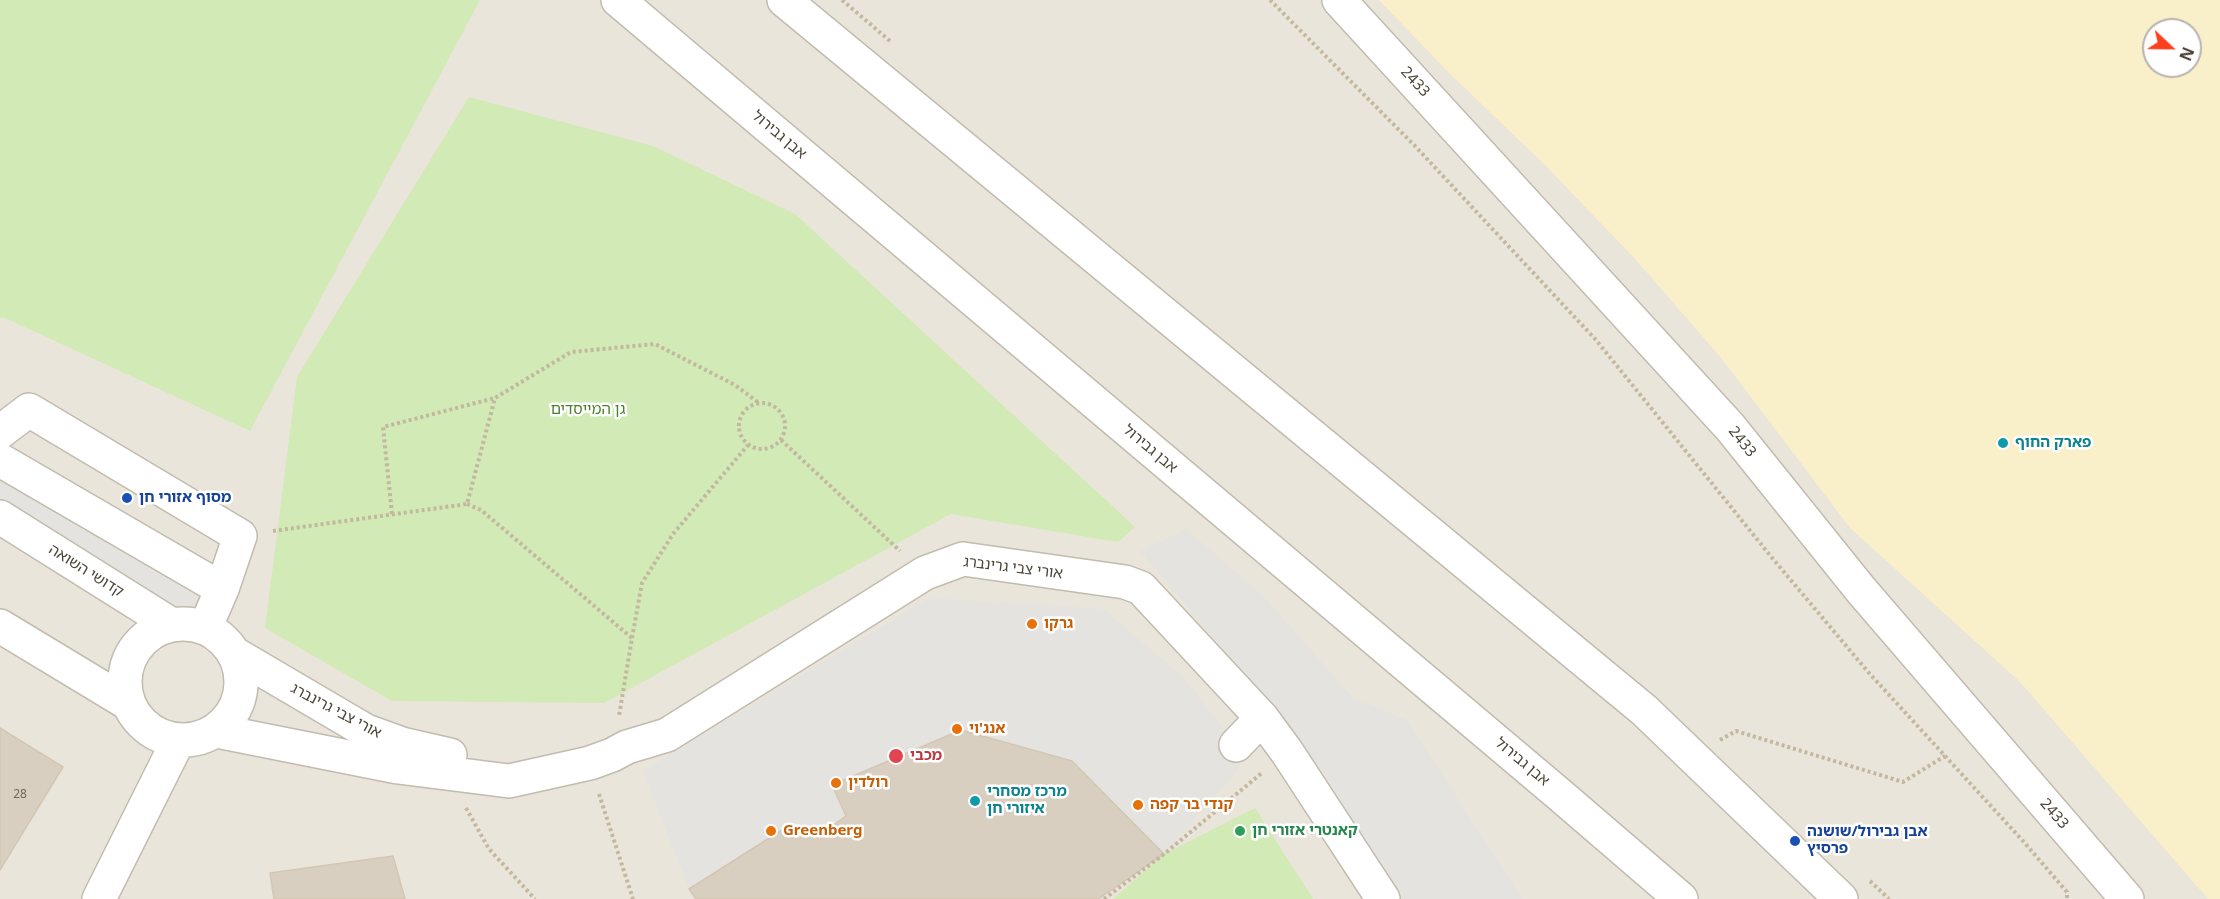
<!DOCTYPE html>
<meta charset="utf-8">
<style>
body{margin:0}
#map{position:relative;width:2220px;height:899px;overflow:hidden;background:#f6f3ec;font-family:"Noto Sans",sans-serif}
canvas{display:block}
.north{position:absolute;left:2142px;top:18px;width:60px;height:60px;box-sizing:border-box;background:#fff;border:2px solid #b7b4b0;border-radius:50%;rotate:112deg;font-size:16px;font-weight:700;line-height:24px;text-align:center;color:#4b4439}
.north::after{content:'';display:block;margin:auto;width:21px;height:27px;background:#fc3f1d;clip-path:polygon(50% 0,100% 100%,50% 72%,0 100%)}
</style>
<div id="map">
<canvas width="2220" height="899"></canvas>
<div class="north">N</div>
</div>
<script>
const ctx = document.querySelector('canvas').getContext('2d');
ctx.lineJoin = 'round';
function fillPath(path, color) { ctx.fillStyle = color; ctx.fill(path, 'evenodd'); }
function strokePath(path, color, width, dash) { ctx.strokeStyle = color; ctx.lineWidth = width; ctx.lineCap = dash ? 'butt' : 'round'; ctx.setLineDash(dash || []); ctx.stroke(path); }
function drawText(font, color, halo, rows, align = 'center') {
  ctx.font = font + ' "Noto Sans","Noto Sans Hebrew",sans-serif'; ctx.lineWidth = 5; ctx.setLineDash([]); ctx.textBaseline = 'middle'; ctx.strokeStyle = halo; ctx.fillStyle = color; for (const [text, x, y, turn = 0] of rows) {
    ctx.save(); ctx.translate(x, y); ctx.rotate((+turn || 0) * Math.PI / 180); ctx.textAlign = isNaN(turn) ? turn : align; if (halo) ctx.strokeText(text, 0, 0); ctx.fillText(text, 0, 0); ctx.restore();
  }
}
fillPath(new Path2D(`
 M0,0H2220V899H0ZM2154,30H2190V66H2154Z`), '#eae5da');
fillPath(new Path2D(`
 M0,0H480L250,431L5,318H0Z
 M469,97L653,146L795,214L1135,527L1118,542L951,514L604,703L392,701L265,628L297,377Z
 M1255,808L1313,899H1113L1164,854Z`), '#d2eab5');
fillPath(new Path2D(`
 M1379,0H2220V899H2208L2020,682L1850,528L1722,359L1636,260L1545,165L1448,72ZM2154,30H2190V66H2154Z`), '#f9efc9');
fillPath(new Path2D(`
 M0,476L207,599L194,621L0,505Z
 M1186,529L1263,596L1352,697L1407,720L1522,899H1393L1301,741L1140,551Z
 M929,598L1103,609L1183,677L1236,745L1239,769L1164,854L1072,761L961,730L833,785L846,816L822,833L782,830L689,889L643,771Z`), '#e5e3e0');
const building = new Path2D(`
 M0,728L63,767L0,870Z
 M961,730L1072,761L1164,854L1098,899H696L689,889L782,830L822,833L846,816L832,785Z
 M393,856L405,899H274L270,873Z`);
fillPath(building, '#d8cfc1');
strokePath(building, '#d3c7b4', 1.5);
const minor = new Path2D(`
 M618,0L1560,795L1681,899
 M784,0L1644,710L1841,899
 M1339,0L1730,427L1861,590L2127,899
 M0,432L29,410L240,536L222,589L205,628
 M0,460L222,589
 M0,517L172,625
 M125 682a58 58 0 1 1 116 0a58 58 0 1 1-116 0Z
 M0,626L129,704
 M235,654L366,731L402,744L450,755
 M217,731L398,767L509,781L590,763L612,755L627,747L667,735L925,573L963,559L1125,582L1141,588L1262,718L1287,752L1383,899
 M1236,745L1262,718
 M99,899L178,741`);
strokePath(minor, '#c2bbae', 36);
strokePath(new Path2D(`
 M842,0L890,41
 M1270,0L1415,146L1596,340L1773,559L1869,673L2023,841L2067,892V899
 M739 426a23 23 0 1 1 46 0a23 23 0 1 1-46 0Z
 M781,440L900,551
 M467,504L481,510L632,638L619,716
 M392,514L383,427L495,398
 M273,531L467,504L495,398L571,352L655,344L735,385L759,403
 M632,638L642,583L673,534L748,445
 M1720,740L1736,731L1903,782L1945,756
 M599,794L633,899
 M466,808L489,849L535,899
 M1870,881L1889,899
 M1104,899L1164,854L1263,772`), '#c4b79f', 4, [3, 3]);
strokePath(minor, '#fff', 33);
for (const [x, y, r, color] of [
 [2003,443,6,"#0f9aa8"],
 [127,498,6,"#1a4fb4"],
 [1032,624,6,"#e8710a"],
 [957,729,6,"#e8710a"],
 [896,756,8,"#e0444e"],
 [836,783,6,"#e8710a"],
 [975,801,6,"#0f9aa8"],
 [1138,805,6,"#e8710a"],
 [771,831,6,"#e8710a"],
 [1240,831,6,"#2e9e5b"],
 [1795,841,6,"#1a4fb4"]
]) { const dot = new Path2D(); dot.arc(x, y, r, 0, 2 * Math.PI); ctx.fillStyle = color; ctx.fill(dot); strokePath(dot, '#fff', 2); }
drawText('12px', '#6e675b', null, [
 ["28",20,795]
]);
drawText('15px', '#4b4439', '#fff', [
 ["2433",1415,82,47],
 ["אבן גבירול",779,135,40],
 ["2433",1742,442,51],
 ["אבן גבירול",1150,449,40],
 ["אורי צבי גרינברג",1013,568,7],
 ["קדושי השואה",86,571,32],
 ["אורי צבי גרינברג",336,711,28],
 ["אבן גבירול",1522,762,40],
 ["2433",2054,814,49]
]);
drawText('15px', '#4a7f2a', '#fff', [
 ["גן המייסדים",588,410]
]);
drawText('bold 15px', '#0d838f', '#fff', [
 ["פארק החוף",2015,443],
 ["מרכז מסחרי",987,792],
 ["איזורי חן",987,809]
], 'left');
drawText('bold 15px', '#164399', '#fff', [
 ["מסוף אזורי חן",139,498],
 ["אבן גבירול/שושנה",1807,832],
 ["פרסיץ",1807,849]
], 'left');
drawText('bold 15px', '#c56008', '#fff', [
 ["גרקו",1044,624],
 ["אנג'וי",969,729],
 ["רולדין",848,783],
 ["קנדי בר קפה",1150,805],
 ["Greenberg",783,831]
], 'left');
drawText('bold 15px', '#be3a42', '#fff', [
 ["מכבי",910,756]
], 'left');
drawText('bold 15px', '#27864d', '#fff', [
 ["קאנטרי אזורי חן",1252,831]
], 'left');
</script>
